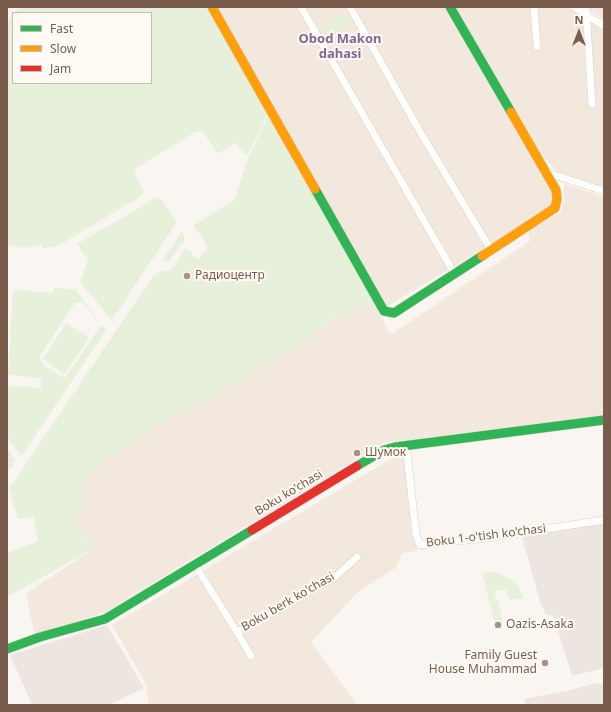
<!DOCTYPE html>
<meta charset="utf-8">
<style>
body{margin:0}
#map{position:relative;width:611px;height:712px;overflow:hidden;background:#f9f5f0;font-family:"Noto Sans",sans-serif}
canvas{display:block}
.frame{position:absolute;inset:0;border:8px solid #7a5c4d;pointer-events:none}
.legend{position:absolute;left:12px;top:12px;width:140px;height:72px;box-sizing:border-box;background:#fffaf3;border:1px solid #cabbb1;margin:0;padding:5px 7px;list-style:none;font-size:12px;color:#7a5c4d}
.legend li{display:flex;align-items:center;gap:8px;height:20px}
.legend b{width:20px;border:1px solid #cabbb1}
.north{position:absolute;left:559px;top:12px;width:40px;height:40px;-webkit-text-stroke:3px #fffaf3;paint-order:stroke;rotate:0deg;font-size:11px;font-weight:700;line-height:16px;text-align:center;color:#7a5c4d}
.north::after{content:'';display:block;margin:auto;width:14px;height:18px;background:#7a5c4d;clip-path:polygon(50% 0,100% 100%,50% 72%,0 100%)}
</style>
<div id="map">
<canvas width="611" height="712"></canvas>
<div class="frame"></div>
<ul class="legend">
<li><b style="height:5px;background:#30b455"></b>Fast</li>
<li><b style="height:5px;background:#ff9f0a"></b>Slow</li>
<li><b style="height:5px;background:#e5322d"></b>Jam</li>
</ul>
<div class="north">N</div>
</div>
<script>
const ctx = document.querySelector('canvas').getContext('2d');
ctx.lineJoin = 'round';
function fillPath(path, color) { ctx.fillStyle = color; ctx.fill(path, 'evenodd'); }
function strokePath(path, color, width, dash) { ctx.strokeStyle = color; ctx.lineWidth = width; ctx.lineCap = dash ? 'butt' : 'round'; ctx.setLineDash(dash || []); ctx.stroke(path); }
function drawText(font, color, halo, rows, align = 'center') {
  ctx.font = font + ' "Noto Sans",sans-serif'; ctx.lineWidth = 4; ctx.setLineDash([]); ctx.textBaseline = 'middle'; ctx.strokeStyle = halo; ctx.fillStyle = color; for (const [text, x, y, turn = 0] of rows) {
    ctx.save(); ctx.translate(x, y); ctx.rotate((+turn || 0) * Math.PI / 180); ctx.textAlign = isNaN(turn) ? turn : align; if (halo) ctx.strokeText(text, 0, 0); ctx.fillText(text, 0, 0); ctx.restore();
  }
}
fillPath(new Path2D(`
 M212,7H450L561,200L553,208L384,308Z
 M451,7H572L604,29V187L558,172L532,144Z
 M585,7H604V19Z
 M564,184L604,197V416L383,443L105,612L35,637L27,599V593L93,549L73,516L86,506L77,497L94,468L170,417L194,406L307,341L312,333L338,316L374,302L390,335L530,241L528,231L561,212L564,199Z
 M404,451L417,551L402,553L397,567L358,592L311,642L357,705H149L146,684L112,625Z`), '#f2e8de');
fillPath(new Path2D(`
 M601,521L604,534V668L572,676L553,615H546L540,602L522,537Z
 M107,625L144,688L109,705H32L10,655Z
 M596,683L604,685V705H526L524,699L571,690Z`), '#ede5e0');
fillPath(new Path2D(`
 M23,7H208L268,114L247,156L235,143L219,153H217L206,136L202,131L195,132L135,169L136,178L144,190L143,195L63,243L53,247L42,248V244L26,248L7,245V22L13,14V83H151V13H14L16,10Z
 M344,13L351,25L329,37L322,25Z
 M268,116L374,302C351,311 321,320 307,341L194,406L170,417L94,468L77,497L86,506L73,516L93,549L7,597V553L38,541L34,517L18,519L9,488L19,474L155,273L171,270L185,248L193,253L192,255L198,259L204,252H207C208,241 199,234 193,226L235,199L248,158Z
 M157,198L162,200L177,222L112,320L80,282L88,260L77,244L152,200Z
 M182,231L185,239L169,262L162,261Z
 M54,288L75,289L97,318V320L83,302L75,303L40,356C39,365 55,372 62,377L66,376L100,327L102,326L106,330L22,455L17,451L7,437V381L8,386L41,388V378L8,375L13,290L53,293Z
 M66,323L89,338L66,372L63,373L43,359Z
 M7,448L16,461L7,473Z
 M491,571C509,578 518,578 523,598L510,600L506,590L495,591V599H498L503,625L496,628L482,574Z`), '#e7f0db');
const street = new Path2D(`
 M301,7L454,273
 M350,7L419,130L491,250
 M534,7L537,47
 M574,7L604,26
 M586,7L592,104
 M7,9L9,7
 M545,172L604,191
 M406,445L416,535L420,545L487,538L604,520
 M195,565L237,632L251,656
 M237,632L335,577L357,557`);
const fast = new Path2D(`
 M450,7L511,112
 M315,189L384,311L394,313L482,256
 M357,466L384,450L395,447L604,420
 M7,649L40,637L105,619L252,530`);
const slow = new Path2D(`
 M212,7L315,189
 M482,256L555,208L557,199L556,190L511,112`);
const jam = new Path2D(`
 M252,530L357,466`);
strokePath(street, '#d7d1cb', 8);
strokePath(fast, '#d9d2cb', 10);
strokePath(slow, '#d9d2cb', 10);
strokePath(jam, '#d9d2cb', 10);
strokePath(street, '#fefefd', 7);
strokePath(fast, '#30b455', 9);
strokePath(slow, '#ff9f0a', 9);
strokePath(jam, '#e5322d', 9);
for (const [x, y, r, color] of [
 [187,276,4,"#a69286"],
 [357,453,4,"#a69286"],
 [498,625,4,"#a69286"],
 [545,663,4,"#a69286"]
]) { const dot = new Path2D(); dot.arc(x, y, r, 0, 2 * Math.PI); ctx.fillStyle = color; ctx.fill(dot); strokePath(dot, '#fffaf3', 1.5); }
drawText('12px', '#7a5c4d', '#fffaf3', [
 ["Радиоцентр",195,276],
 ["Шумок",365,453],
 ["Oazis-Asaka",506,625],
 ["Family Guest",537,656,"right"],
 ["House Muhammad",537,670,"right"]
], 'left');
drawText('12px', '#7a5c4d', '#fffaf3', [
 ["Boku ko'chasi",289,493,-31],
 ["Boku 1-o'tish ko'chasi",486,536,-7],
 ["Boku berk ko'chasi",288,602,-30]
]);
drawText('bold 13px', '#846695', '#fffaf3', [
 ["Obod Makon",340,39],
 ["dahasi",340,54]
]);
</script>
